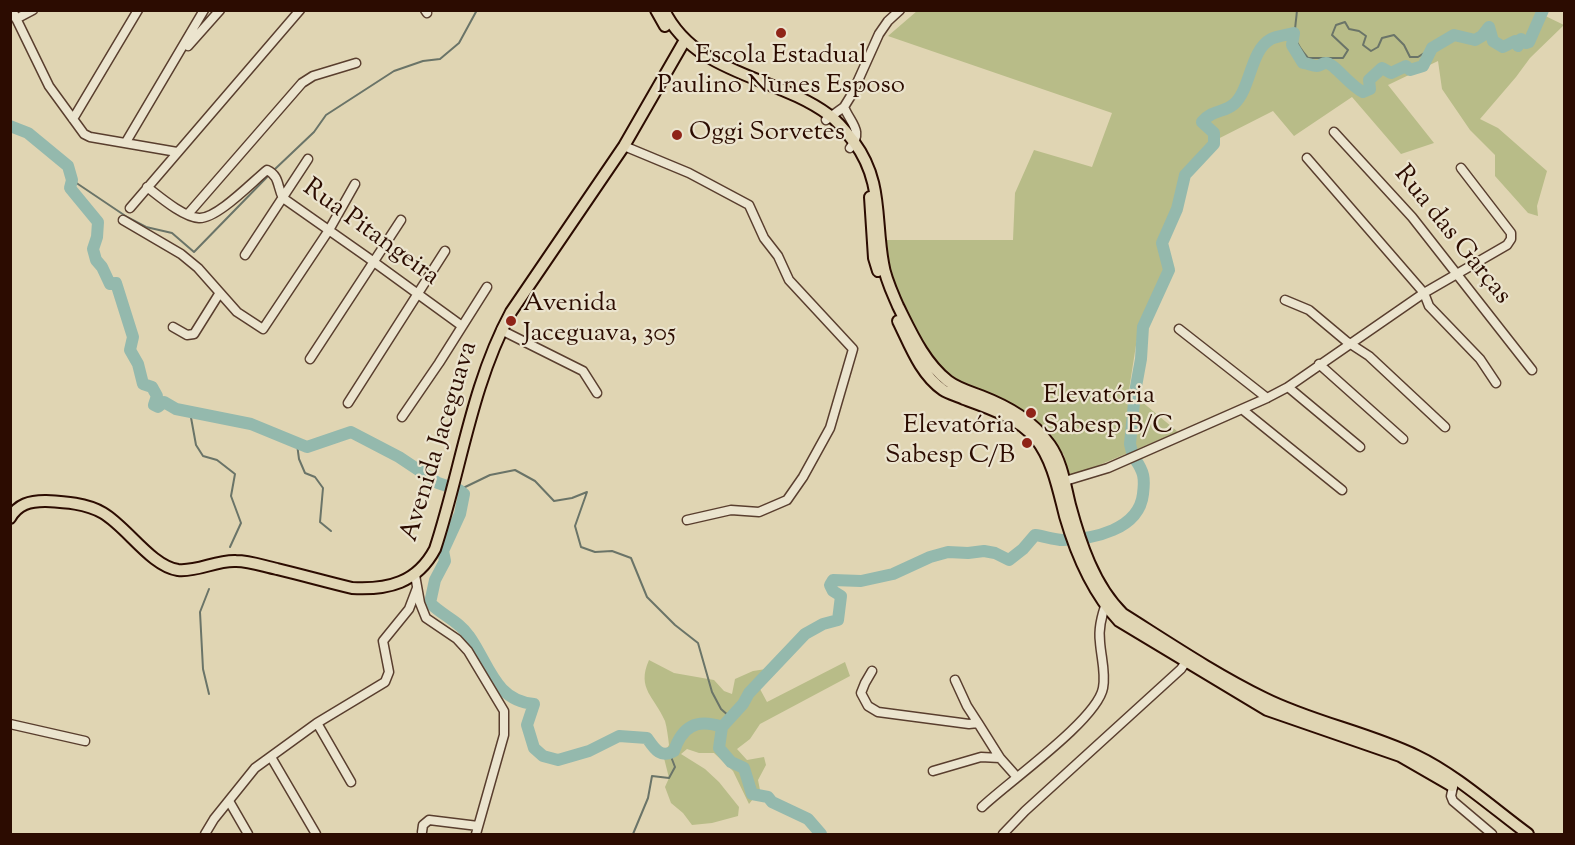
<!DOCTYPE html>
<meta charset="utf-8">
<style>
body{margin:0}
#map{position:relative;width:1575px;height:845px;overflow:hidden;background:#e0d5b3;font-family:"Sorts Mill Goudy",serif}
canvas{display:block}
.frame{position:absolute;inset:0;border:12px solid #2c0c01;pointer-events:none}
</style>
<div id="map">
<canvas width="1575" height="845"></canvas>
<div class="frame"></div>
</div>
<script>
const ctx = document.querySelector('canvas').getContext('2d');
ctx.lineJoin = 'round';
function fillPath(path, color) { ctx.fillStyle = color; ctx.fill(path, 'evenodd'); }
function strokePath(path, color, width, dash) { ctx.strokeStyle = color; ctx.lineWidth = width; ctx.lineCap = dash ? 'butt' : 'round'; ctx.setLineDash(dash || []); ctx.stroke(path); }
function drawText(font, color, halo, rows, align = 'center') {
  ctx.font = font + ' "Sorts Mill Goudy",serif'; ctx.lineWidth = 4.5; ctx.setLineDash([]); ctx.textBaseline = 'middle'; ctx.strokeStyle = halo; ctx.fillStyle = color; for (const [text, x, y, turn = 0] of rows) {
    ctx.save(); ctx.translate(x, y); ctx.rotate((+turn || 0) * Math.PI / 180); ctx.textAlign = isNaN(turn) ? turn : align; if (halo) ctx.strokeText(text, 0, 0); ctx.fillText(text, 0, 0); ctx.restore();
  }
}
fillPath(new Path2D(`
 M1533,10L1564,25L1530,58L1516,77L1480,119L1498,128L1547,171L1537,206L1538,216L1528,213L1495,176V155L1470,130L1442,89L1438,61L1388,85L1434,143L1401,154L1352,97L1294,136L1273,111L1208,144L1181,174L1173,206L1157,241L1164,269L1139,326L1128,396L1141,401L1178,432L1085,471L1068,475L1064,455L1034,419L1011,404L953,380L933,359L924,345L890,277L887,256V240H1013L1015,193L1034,150L1092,167L1112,113L888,36L917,11Z
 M649,660L674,673L714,680L724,691L732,694L735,679L753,671L766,669L760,689L767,702L845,662L850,676L760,724L750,739L737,749L747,760L764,757L766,765L758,780L760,790L749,804L733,771L714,753H699L687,749L681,754L705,769L719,782L739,807L738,816L712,823L692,825L683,813L671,803L665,787L669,778L663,754L669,745C668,737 667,728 665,721C655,697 636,689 649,660Z`), '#b8bc88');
strokePath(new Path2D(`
 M1297,10C1295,36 1290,36 1308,58H1343L1348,50L1332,35L1336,25L1345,22L1349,29L1359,31L1366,36L1363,45L1371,51L1378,47L1382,38L1394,35L1404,45L1410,57H1418L1432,48
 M10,129L11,128
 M274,170L314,132L326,115L394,71L423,61L440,59L459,43L477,10
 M72,180L127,217L146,227L172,233L194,252L270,174
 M190,412L196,445L203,456L217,460L235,474L231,496L241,523L230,547
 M297,444L299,459L305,473L315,477L323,488L320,522L331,531
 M459,490L490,475L515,470L535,481L554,501L572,498L587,492L575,526L581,547L595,552L612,551L631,558L647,597L675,625L698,643L712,692L721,709L730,717
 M209,694L203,669L200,612L209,589
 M633,834L648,798L652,776L669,778L675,767L670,754`), '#6a7468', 2);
strokePath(new Path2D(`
 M10,126L28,133L68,166L72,180L70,188L98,222L97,237L93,249L96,260L102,267L110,284L116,283L133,337L130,350L138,364L143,384L152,387L157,396L154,405L158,407L164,402L176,409L251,424L307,447L351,432L399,457L438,483L459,490L464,494L460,514L443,551L445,561L435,580L430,603C443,616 459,621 469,636C489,664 495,701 534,704L527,725L534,748L543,756L558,760L589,751L619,736L647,738C654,748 660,759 674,751C682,727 696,718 722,727L719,748L731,762L744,768L752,794L768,797L772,802L808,819L821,834
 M1132,452L1130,444L1135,392L1141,359L1143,327L1169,270L1162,243L1177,209L1185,175L1214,144V133L1202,122C1213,109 1224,113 1234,104C1251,89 1250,50 1271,39C1277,36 1287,35 1294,33L1292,45L1303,63C1308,63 1312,66 1317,66C1320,66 1322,63 1326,63C1334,63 1350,86 1363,92L1370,89L1369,80L1382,68L1391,73L1406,66L1410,70L1423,66L1432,48L1454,35L1475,40L1482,36L1489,27L1493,41L1503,47L1515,41L1518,46L1521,39L1526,43L1529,42L1543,10
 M722,727L743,704L749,693L805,634L823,624L838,620L841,596L833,591L830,585L833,580L861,581L893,574L930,557L948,552L968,553L984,551L995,553L1009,560L1023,549L1035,535C1044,536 1054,540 1063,540C1093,539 1139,530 1143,494C1145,478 1144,472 1135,459`), '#94b9ad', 12);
const minor = new Path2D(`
 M12,10L49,86L84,134L90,137L177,152
 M425,10L427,13
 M16,19L33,10
 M188,46L220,10
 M844,107C851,124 864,131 850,148
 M73,119L138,10
 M826,120L844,107L852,94L879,34L888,21L900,10
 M1334,132L1412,217L1532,370
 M126,142L204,10
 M624,146L689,173L749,205L764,238L778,256L789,280L853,349L830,428L803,477L787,500L759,512L731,510L687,520
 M1307,158L1424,293L1429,306L1480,359L1496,383
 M147,187C160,197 183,217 199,218C217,219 252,182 267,170C280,176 277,187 283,198L367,257L462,326
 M130,208L300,10
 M188,214L302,83L313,76L356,63
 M123,220L181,254L198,268L237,312L263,329L329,230L355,184
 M245,255L308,159
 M1285,300L1309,310L1346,341L1369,356L1445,427
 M173,327L187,335L194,334L219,294
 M1179,329L1267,398
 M501,330L583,371L597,393
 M310,359L401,220
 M1319,364L1403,439
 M1288,387L1360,447
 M348,403L445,251
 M1243,410L1342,490
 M402,417L439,363L487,287
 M1065,481L1108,468L1267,398L1288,387L1424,293L1507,245L1511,239V233L1461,168
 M415,575L420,603L426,618L457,639L468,651L504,711V735L476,834
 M872,671L865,683L861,693L868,706L878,712L969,724L978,723L1000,758L1016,776
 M955,680L967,706L978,723
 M317,723L351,782
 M10,724L85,741
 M271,757L316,834
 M933,771L981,757L1000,758
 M1453,787L1451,796L1453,801L1492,834
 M229,801L248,834
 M982,807C1008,782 1097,720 1103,688C1106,673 1101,657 1100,642C1098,628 1102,614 1107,601
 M422,832L423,825L429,820L478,826
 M205,834L214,819L255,768L317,723L385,682L389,672L383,641L409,609L417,588
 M1003,834L1025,811L1181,669L1189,657`);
const major = new Path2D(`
 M656,10L665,26
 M664,10C695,75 777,76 829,115C839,122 847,133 854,142C883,181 875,219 883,263C885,278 892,292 898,306C911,332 924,362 948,381C957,388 970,392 981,396C1009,407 1032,420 1050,445C1062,462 1065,485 1070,505C1080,542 1094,586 1123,614C1169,643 1215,674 1264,698C1312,722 1367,732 1417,756C1455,774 1494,809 1528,834
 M870,197L874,258L878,271
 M898,321C910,345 920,374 943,390C949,394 958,396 964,399C989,408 1019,418 1036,439C1053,461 1058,489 1065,516C1076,554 1092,592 1119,621L1267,710L1400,756L1452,786
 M10,518C18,504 30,501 45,501C64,502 86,503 103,513C127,527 151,566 178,570C198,572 216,560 236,561C250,561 263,566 277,569C302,575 327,582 352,588C388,590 417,583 435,549C461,470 471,386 511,312L624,146L685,40`);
strokePath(minor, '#593e2e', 11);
strokePath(major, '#2c0c01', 14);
strokePath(minor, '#ebe4ce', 8);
strokePath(major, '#e0d5b3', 10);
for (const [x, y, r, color] of [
 [781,33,6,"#8f2418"],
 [677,135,6,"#8f2418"],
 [511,321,6,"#8f2418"],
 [1031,413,6,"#8f2418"],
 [1027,443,6,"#8f2418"]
]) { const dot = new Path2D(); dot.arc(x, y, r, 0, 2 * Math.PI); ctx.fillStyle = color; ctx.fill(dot); strokePath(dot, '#ebe4ce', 2); }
drawText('26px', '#2c0c01', '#ebe4ce', [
 ["Escola Estadual",781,58,"center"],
 ["Paulino Nunes Esposo",781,88,"center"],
 ["Oggi Sorvetes",689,135],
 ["Avenida",523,306],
 ["Jaceguava, 305",523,336],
 ["Elevatória",1043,398],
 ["Sabesp B/C",1043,428],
 ["Elevatória",1015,428,"right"],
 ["Sabesp C/B",1015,458,"right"]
], 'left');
drawText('26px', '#2c0c01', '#ebe4ce', [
 ["Rua Pitangeira",370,234,36],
 ["Rua das Garças",1451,236,51],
 ["Avenida Jaceguava",441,442,-73]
]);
</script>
